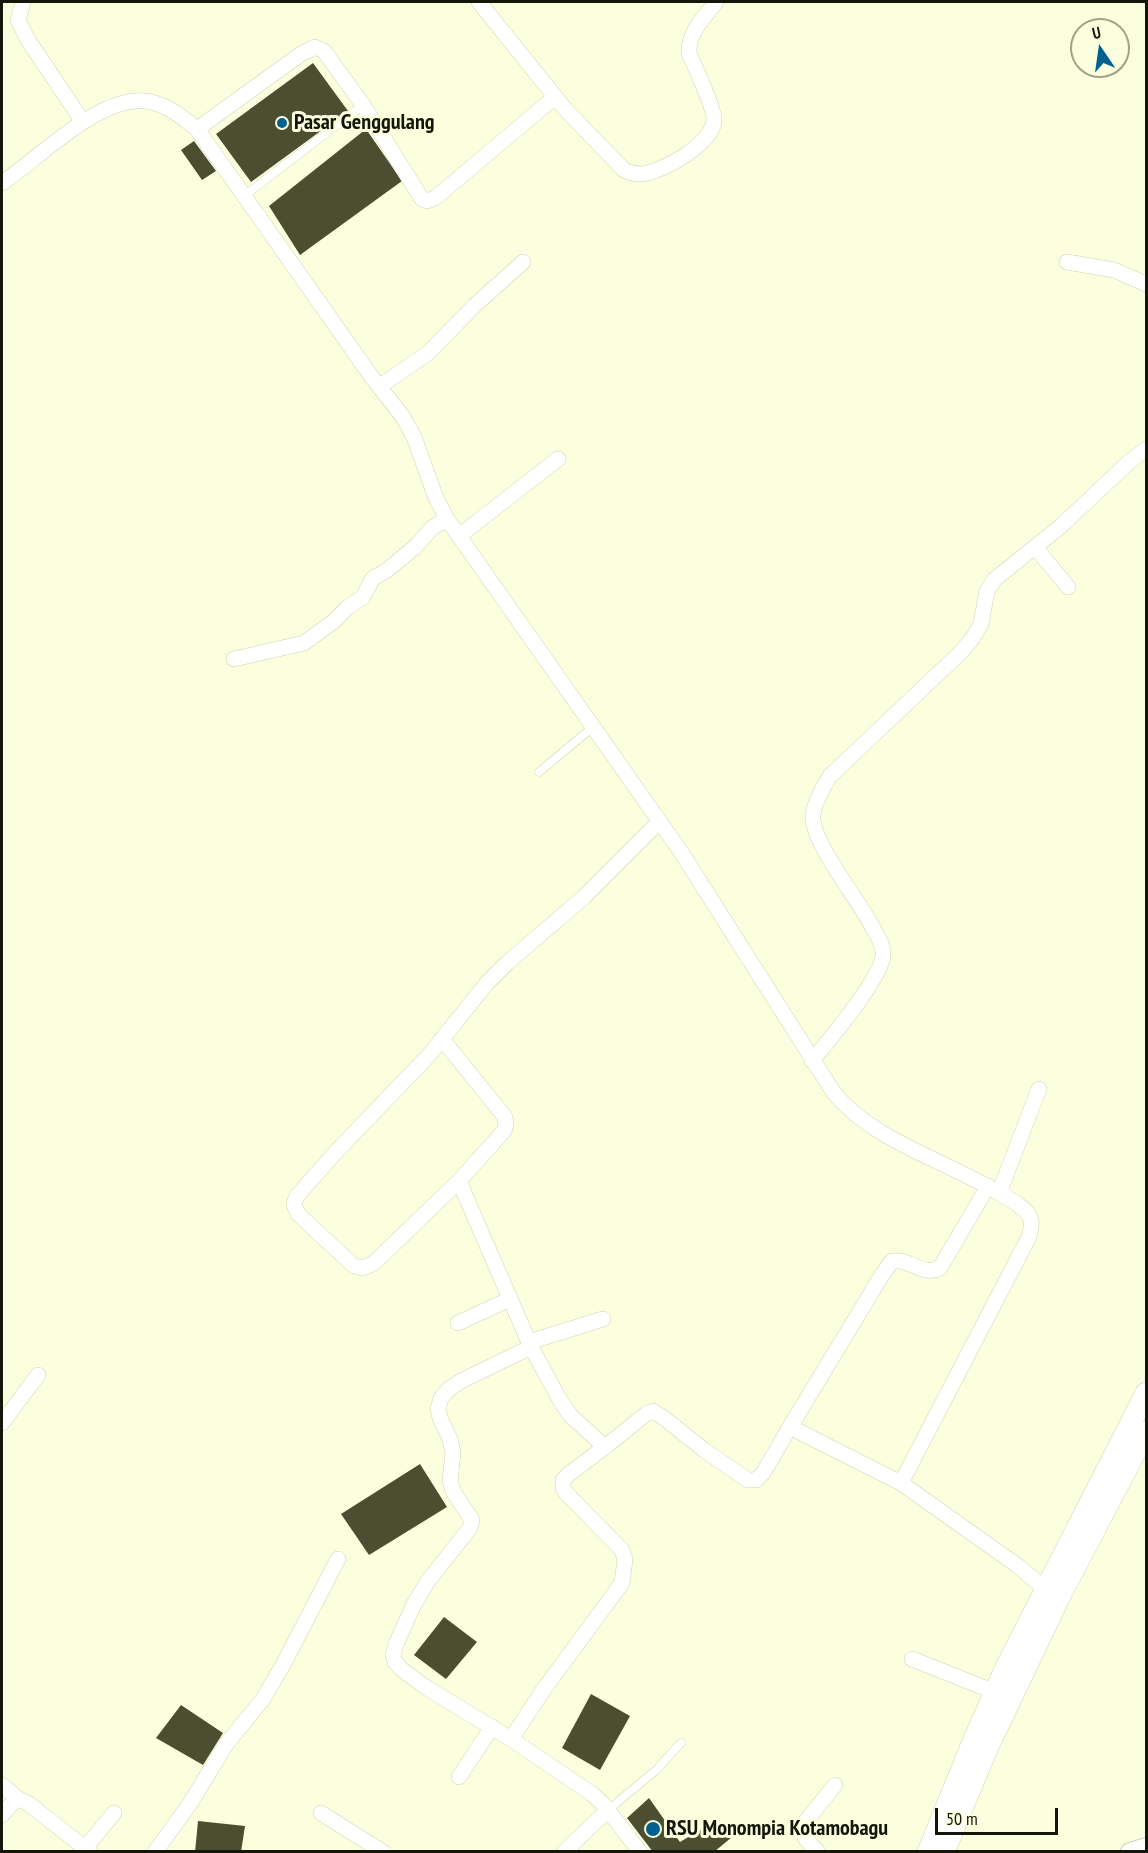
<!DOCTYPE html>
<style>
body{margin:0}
#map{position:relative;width:1148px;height:1853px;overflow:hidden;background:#fcffdd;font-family:"PT Sans Narrow",sans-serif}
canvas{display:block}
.frame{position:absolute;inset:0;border:3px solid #15160a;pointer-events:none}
.north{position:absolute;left:1070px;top:18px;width:60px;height:60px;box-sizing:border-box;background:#fcffdd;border:2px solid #a0a289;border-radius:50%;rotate:347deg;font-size:16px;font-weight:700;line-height:24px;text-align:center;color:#15160a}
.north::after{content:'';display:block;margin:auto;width:21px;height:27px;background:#006090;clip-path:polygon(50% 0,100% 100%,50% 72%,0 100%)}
.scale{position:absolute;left:935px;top:1808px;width:123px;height:27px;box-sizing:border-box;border:3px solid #15160a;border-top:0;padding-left:8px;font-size:18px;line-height:21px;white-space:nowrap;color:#15160a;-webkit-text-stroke:4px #fcffdd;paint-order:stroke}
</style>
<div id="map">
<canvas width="1148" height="1853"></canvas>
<div class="frame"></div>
<div class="north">U</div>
<div class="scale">50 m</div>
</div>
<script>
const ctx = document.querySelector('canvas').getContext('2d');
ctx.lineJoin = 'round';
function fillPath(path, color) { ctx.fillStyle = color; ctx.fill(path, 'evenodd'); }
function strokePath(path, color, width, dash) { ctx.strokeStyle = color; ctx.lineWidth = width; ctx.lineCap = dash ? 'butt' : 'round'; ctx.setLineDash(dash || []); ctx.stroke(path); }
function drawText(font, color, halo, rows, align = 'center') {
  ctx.font = font + ' "PT Sans Narrow",sans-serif'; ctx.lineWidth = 6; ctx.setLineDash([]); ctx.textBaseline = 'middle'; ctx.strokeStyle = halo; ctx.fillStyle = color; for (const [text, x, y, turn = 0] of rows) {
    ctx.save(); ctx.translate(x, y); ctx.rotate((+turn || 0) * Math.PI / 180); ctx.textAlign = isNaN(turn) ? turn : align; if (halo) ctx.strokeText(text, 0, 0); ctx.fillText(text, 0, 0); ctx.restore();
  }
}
fillPath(new Path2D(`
 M313,63L348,111L251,182L216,134Z
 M366,129L402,181L300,255L269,206Z
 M194,141L216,171L202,180L181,150Z
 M420,1464L447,1507L369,1555L341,1514Z
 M444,1617L477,1642L446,1679L414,1655Z
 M591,1694L630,1716L600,1770L562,1748Z
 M181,1705L223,1733L203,1765L156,1738Z
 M649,1798L680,1842L715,1821L732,1837L714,1852H653L627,1818Z
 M198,1821L245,1826L241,1852H195Z`), '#4c4e32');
const service = new Path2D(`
 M244,196L363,105
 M539,772L593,727
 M608,1810L655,1771L681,1743`);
const minor = new Path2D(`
 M23,2L18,20L28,40L83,122
 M479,2L565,109L624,170C630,173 634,174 641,174C662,173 716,142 714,118C713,104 695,68 689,53C688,32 704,18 716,2
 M197,129L301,54L315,47L324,51L363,105L422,199L427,201L435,198L555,97
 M2,183C39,158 90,105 135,101C159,98 180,115 197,129L371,376L403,417L414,437L436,498L447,519L681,852L834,1093C873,1141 947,1161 999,1193C1009,1199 1022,1205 1029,1215C1033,1222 1031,1229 1029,1237L901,1483L1018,1566L1046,1590L1053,1592
 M1067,262L1114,270L1146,284
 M379,387L428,353L475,305L523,262
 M459,536L558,459
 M1035,547L1068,587
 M234,659L304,643L334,621L347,608L363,597L373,578L386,571L415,547L433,527L447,519
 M442,1039L505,1117L506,1125L504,1131L459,1181L374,1263L363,1268L354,1266L298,1214L294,1204L297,1196L334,1154L430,1054L487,983L507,963L584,897L659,822
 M812,1061C828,1041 882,978 883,955C884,945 877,935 872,926C859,900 809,840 813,813C816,800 823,787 830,776L960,653L972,639L981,624L987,591L995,579L1061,526L1128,463L1146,449
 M459,1181L531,1347L560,1400L570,1415L605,1447L646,1414L653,1411L664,1418L704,1450L748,1480H756L763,1473L790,1427L901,1483
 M999,1193L1039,1089
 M458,1323L510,1299
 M529,1342L603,1319
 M531,1347L461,1381L449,1389L441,1398L438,1409L440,1418L450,1439L453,1453L450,1481L454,1493L472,1520L470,1528L428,1581L414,1604L397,1642L393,1655L395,1662L401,1669L427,1688L511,1739L592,1794L604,1805L640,1852
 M2,1423L38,1375
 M790,1427L882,1275L892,1261C910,1258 923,1277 940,1268L988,1186
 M912,1659L995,1692
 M511,1739L544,1689L622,1583L625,1560L622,1550L567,1494L563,1488V1480L569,1474L605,1447
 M459,1777L492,1727
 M2,1785L17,1798L29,1804L90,1852
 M321,1813L383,1852
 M2,1815L17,1798
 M85,1848L114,1813
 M155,1852L189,1805L227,1743L263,1699L284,1663L338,1559
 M564,1852L608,1810
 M818,1852C809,1843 802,1838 803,1825L835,1785`);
const tertiary = new Path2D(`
 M1130,1852L1146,1847`);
const secondary = new Path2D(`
 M928,1852L974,1739L1006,1667L1146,1393
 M944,1852L987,1749L1061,1594L1146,1432`);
strokePath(service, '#d0d3b2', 9);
strokePath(minor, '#d0d3b2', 16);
strokePath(tertiary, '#d0d3b2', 20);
strokePath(secondary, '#d0d3b2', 22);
strokePath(service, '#fff', 8);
strokePath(minor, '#fff', 15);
strokePath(tertiary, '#fff', 18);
strokePath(secondary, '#fff', 21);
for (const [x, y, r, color] of [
 [282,123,6,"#006090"],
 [653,1829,8,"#006090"]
]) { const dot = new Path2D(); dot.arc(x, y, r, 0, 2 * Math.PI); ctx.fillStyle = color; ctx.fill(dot); strokePath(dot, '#fcffdd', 2); }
drawText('bold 22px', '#15160a', '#fcffdd', [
 ["Pasar Genggulang",294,123],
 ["RSU Monompia Kotamobagu",666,1829]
], 'left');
</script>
